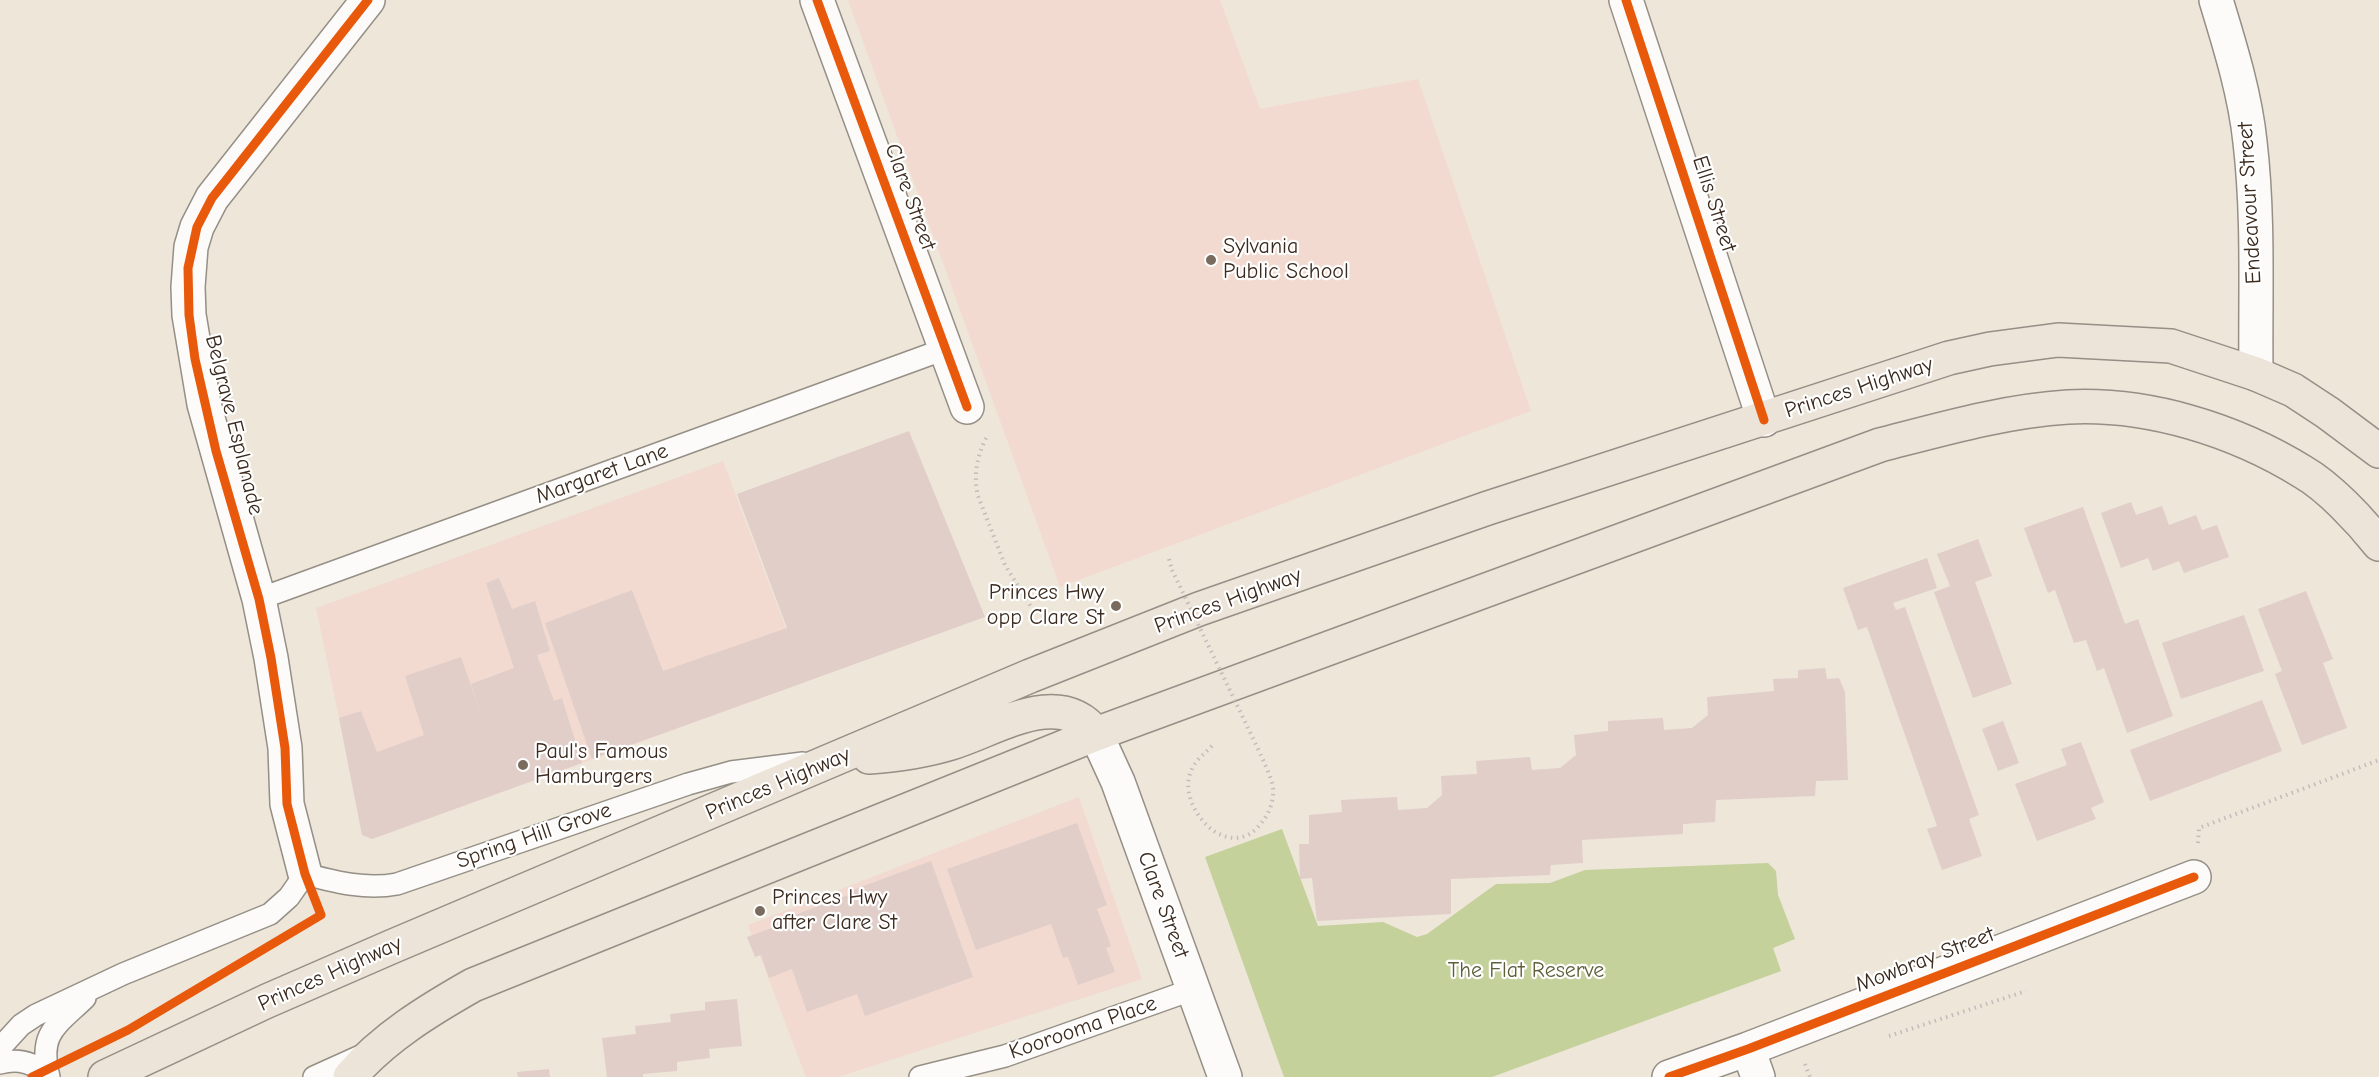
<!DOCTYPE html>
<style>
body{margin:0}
canvas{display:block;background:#ede6d9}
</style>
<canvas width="2379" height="1077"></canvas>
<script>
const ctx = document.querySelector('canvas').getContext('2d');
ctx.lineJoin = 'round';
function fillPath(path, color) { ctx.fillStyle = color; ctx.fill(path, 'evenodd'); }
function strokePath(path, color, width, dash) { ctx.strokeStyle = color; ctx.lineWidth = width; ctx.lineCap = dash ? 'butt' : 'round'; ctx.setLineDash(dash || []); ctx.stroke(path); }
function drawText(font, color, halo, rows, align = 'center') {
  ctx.font = font + ' "Comic Neue",sans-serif'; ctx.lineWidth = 4.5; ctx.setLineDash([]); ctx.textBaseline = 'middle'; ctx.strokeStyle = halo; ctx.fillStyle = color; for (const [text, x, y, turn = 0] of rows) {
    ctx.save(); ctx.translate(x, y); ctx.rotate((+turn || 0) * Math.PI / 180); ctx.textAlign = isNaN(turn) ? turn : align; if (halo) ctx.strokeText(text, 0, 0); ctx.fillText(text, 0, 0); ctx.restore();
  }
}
fillPath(new Path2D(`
 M848,0H1220L1260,109L1418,79L1531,411L1060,587Z
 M723,461L806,682L372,839L339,718L316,608Z
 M1079,797L1142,979L838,1077H806L748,925Z`), '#f2dad1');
fillPath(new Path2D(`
 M1282,829L1318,926L1383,922L1417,937L1427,934L1496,884L1550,883L1585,870L1768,863L1776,871L1778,895L1795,939L1773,948L1781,971L1492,1077H1284L1205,857Z`), '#c4d19b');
fillPath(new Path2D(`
 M909,431L985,617L592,759L545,623L632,590L663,671L787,628L737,494Z
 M2131,502L2136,515L2162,506L2169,525L2196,515L2202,530L2217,525L2229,557L2184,573L2179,561L2153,571L2148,558L2121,568L2101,513Z
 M2083,507L2125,624L2138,619L2173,716L2127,733L2104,668L2097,671L2086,640L2074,643L2055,590L2048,593L2024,528Z
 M1978,539L1992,576L1975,582L2012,684L1973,698L1934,592L1950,586L1937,554Z
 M1927,558L1937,588L1893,603L1896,610L1905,607L1979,815L1969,819L1982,856L1942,870L1927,829L1937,826L1867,627L1858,630L1843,588Z
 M499,578L512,609L535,601L550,651L537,655L554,701L562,698L582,763L372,839L362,835L339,718L361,711L377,752L424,735L405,676L461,657L483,720L471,684L514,668L486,583Z
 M2306,591L2333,659L2323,663L2347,728L2302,745L2275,674L2282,671L2258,609Z
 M2244,615L2264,671L2181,699L2162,643Z
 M1825,668L1827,679L1839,678L1845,692L1848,780L1816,781L1815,796L1716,800L1715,822L1683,824V834L1582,840L1583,863L1551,865L1550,875L1451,879V914L1317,921L1312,878L1300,879L1299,844H1309V815L1342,812L1341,800L1397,797L1398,810L1427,808L1442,795L1441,776L1477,774L1476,761L1530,757L1532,770L1560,768L1576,755L1574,735L1608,731V721L1663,718L1664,730L1692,728L1708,715L1707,697L1774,691L1773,679L1798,678V670Z
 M2262,700L2282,751L2150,801L2130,750Z
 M2003,721L2019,763L1998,771L1982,729Z
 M2081,742L2104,802L2091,808L2096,819L2037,841L2015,784L2067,765L2061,749Z
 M1077,823L1107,905L1097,909L1111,946L1106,948L1115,972L1078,985L1068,957L1063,958L1051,924L976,950L947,869Z
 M931,861L973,977L865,1016L857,994L807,1012L792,969L769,978L761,955L755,957L747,937L777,926L776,922L851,894L850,891Z
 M737,999L742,1046L709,1049L710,1058L677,1062V1071L643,1074V1077H607L602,1038L636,1034L635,1026L671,1022L670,1014L705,1010V1002Z
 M549,1069L550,1077H518L517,1072Z`), '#e1cec8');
const service = new Path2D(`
 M259,599L945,349
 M0,1048L21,1025L36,1015L123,974L270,914L289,897L305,874C336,882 365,890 397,884L688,784L731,772L803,763
 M0,1063C19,1058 34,1063 48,1075
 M49,1077C38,1033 56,1026 85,998
 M314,1077L365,1054
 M920,1077L1005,1056L1194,989`);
const minor = new Path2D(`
 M817,0L967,407
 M1626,0L1764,420
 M2216,0C2230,46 2245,94 2250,142C2259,219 2255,297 2256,374
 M1096,734L1118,782L1225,1077
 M1748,1049L1758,1077
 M1669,1077L1748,1049L2194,877`);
const tertiary = new Path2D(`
 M305,874L287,804L285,748L271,658L259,599L204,404L189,315L188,287L191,247L197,227L212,198L368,0`);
const trunk = new Path2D(`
 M869,757C896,755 925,751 951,743C995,730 1059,685 1096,734
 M105,1077L267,1001L391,947L1030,676L1199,609L1488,508L1949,358L1990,349L2058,340L2171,346L2256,374L2293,390L2328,413L2379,451
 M350,1077C383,1038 429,1010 473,985L1096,734L1880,445C1942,429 2004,411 2068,407C2149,403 2235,430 2303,472C2329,487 2360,520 2379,544`);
strokePath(service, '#958f86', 24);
strokePath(minor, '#958f86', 36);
strokePath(tertiary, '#958f86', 36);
strokePath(trunk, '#958f86', 36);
strokePath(new Path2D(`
 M986,438C977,457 973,475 978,496L1005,565L1033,610
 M1169,559L1172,570
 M1212,746C1204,754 1195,761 1191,771C1178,800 1213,848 1245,836C1254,833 1260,825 1265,818C1271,809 1274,798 1273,787C1271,776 1264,763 1260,753
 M2198,843L2199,828L2379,760
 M1889,1036L2026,991
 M1805,1064L1810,1077`), '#c0bdba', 4, [1.5, 4.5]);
strokePath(service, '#fcfbf9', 21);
strokePath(minor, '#fcfbf9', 33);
strokePath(tertiary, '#fcfbf9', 33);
strokePath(trunk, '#ece3d9', 33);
strokePath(new Path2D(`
 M1172,570L1260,753`), '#c0bdba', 4, [1.5, 4.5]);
strokePath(new Path2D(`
 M817,0L967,407
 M1626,0L1764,420
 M32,1077L128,1030L321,915L305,874L287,804L285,748L271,658L259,599L216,451L195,359L189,315L188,268L197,227L212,198L368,0
 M1669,1077L1748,1049L2194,877`), '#e8590c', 9);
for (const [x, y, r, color] of [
 [1211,260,6,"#796c5f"],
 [1116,606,6,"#796c5f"],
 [523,765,6,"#796c5f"],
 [760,911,6,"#796c5f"]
]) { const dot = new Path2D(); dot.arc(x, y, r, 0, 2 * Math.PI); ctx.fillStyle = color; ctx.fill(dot); strokePath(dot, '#fff', 2); }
drawText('22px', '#3b2a1e', '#fff', [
 ["Clare Street",910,197,70],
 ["Endeavour Street",2250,203,-93],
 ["Ellis Street",1714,204,72],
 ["Princes Highway",1859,388,-18],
 ["Belgrave Esplanade",234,425,76],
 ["Margaret Lane",602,474,-20],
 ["Princes Highway",1228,601,-20],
 ["Princes Highway",778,784,-23],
 ["Spring Hill Grove",534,836,-19],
 ["Clare Street",1163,905,70],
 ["Mowbray Street",1925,960,-21],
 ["Princes Highway",330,974,-24],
 ["Koorooma Place",1083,1028,-19]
]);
drawText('22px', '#3b2a1e', '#fff', [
 ["Sylvania",1223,247],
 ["Public School",1223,272],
 ["Princes Hwy",1104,593,"right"],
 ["opp Clare St",1104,618,"right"],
 ["Paul's Famous",535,752],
 ["Hamburgers",535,777],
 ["Princes Hwy",772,898],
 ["after Clare St",772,923]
], 'left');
drawText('22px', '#5f5e38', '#fff', [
 ["The Flat Reserve",1526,971]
]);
</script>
